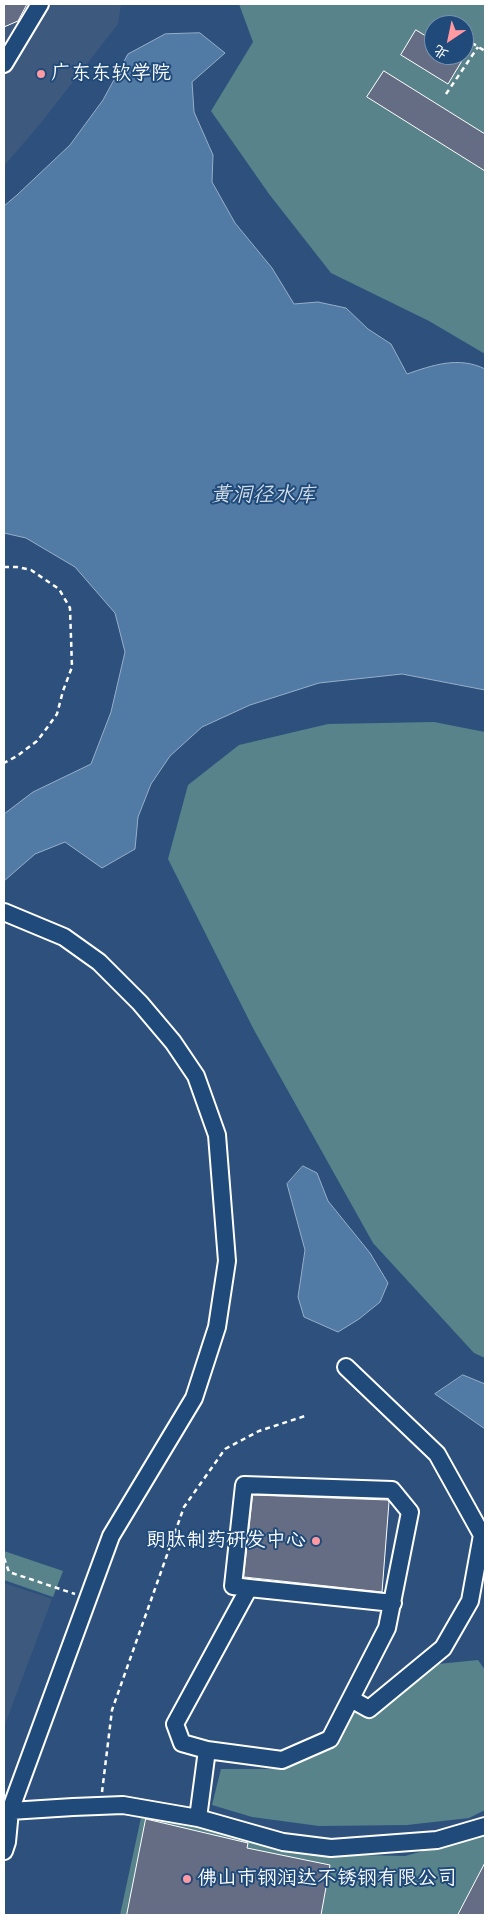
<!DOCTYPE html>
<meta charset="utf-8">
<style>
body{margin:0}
#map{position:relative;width:489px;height:1919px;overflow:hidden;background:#2d517c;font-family:Caveat,"LXGW WenKai TC",sans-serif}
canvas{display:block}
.frame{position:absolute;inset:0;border:5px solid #fff;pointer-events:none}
.north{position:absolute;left:424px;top:15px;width:50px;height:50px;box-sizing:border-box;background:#1f4a7a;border:1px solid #7992af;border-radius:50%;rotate:214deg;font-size:14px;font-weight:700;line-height:20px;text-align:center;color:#fff}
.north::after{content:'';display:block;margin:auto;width:18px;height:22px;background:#ff9aa2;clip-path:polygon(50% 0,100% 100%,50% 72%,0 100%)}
</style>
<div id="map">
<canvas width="489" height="1919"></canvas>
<div class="frame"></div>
<div class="north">北</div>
</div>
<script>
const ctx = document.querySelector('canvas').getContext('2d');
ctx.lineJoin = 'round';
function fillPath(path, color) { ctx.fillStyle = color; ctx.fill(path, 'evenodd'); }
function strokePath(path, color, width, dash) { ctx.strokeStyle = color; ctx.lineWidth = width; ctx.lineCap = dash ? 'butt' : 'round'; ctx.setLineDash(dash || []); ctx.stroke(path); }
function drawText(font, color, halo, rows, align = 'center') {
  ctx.font = font + ' Caveat,"LXGW WenKai TC",sans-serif'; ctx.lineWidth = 4; ctx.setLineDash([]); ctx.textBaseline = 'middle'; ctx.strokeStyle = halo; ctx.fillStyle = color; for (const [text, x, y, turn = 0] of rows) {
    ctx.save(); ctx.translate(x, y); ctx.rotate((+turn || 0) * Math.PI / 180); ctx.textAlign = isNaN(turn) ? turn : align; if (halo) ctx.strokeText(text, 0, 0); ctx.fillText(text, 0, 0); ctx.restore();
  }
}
fillPath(new Path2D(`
 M4,4H121L118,24L40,124L4,166Z
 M4,1583L52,1599L4,1727Z`), '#3e597e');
fillPath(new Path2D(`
 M239,4H485V354L429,321L331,273L269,194L211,111L253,42ZM434,25H464V55H434Z
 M434,722L485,732V1358L474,1353L373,1243L254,1030L168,859L188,785L239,745L328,724Z
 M4,1551L63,1571L53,1597L4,1580Z
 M478,1660L485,1670V1810L469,1818L407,1825L319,1826L252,1817L212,1805L221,1769H284L335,1746L356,1710L373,1716L438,1664Z
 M142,1813L319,1852L358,1855L405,1856L485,1834V1915H120Z`), '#58838a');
const water = new Path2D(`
 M200,33L225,53L192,82L194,112L213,155L212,182L235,223L272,268L294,304L318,302L346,308L368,329L391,344L407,374C433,365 459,356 485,369V690L402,674L319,683L250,705L202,727L170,756L151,784L138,817L135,849L102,868L65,842L35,854L4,881V814L33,792L91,764L111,712L125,652L115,613L75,567L26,538L4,533V206L17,195L70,145L103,100L128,54L165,34Z
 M303,1166L317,1173L328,1201L370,1253L388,1283L380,1302L359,1319L338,1332L304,1317L298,1297L305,1250L287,1184Z
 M463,1375L485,1384V1429L435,1394Z`);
fillPath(water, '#517aa5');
strokePath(water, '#97afc9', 1);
const building = new Path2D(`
 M4,4H27L18,21L4,27Z
 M416,30L434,41V55H457L463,59L448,84L401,55Z
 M384,71L485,134V171L367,97Z
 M253,1495L388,1500L389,1502L382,1592L244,1577Z
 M146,1819L248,1843L247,1848L330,1865L321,1915H127Z
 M485,1863V1915H458Z`);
fillPath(building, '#646d84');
strokePath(building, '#fff', 1);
const minor = new Path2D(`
 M4,64L40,4
 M4,912L64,937L99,962L140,1003L173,1042L196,1076L217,1135L227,1261L217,1327L194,1398L111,1536L10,1811L73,1807L123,1805L198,1818L283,1842L331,1848L437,1840L485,1826
 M346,1367L437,1454L482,1535L470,1601L443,1648L369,1709L351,1699
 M249,1588L175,1724L182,1743L207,1750L282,1760L330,1739L387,1628L410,1512L392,1490L244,1485L233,1586L249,1588L393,1603
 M198,1818L207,1750
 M4,1851L7,1842L10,1811L5,1819`);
strokePath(minor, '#fff', 20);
strokePath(new Path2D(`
 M464,38L485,51
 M446,94L478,47
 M4,567H17L31,570L59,589L70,608L72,667L63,691L57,714L44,732L37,741L17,756L4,763
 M4,1558L9,1572L75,1594
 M102,1792L112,1710L184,1507L225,1449L259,1431L305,1416`), '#fff', 2.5, [5, 4]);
strokePath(minor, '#1f4a7a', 16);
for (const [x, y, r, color] of [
 [41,74,5,"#ff9aa2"],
 [316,1541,5,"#ff9aa2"],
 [187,1879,5,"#ff9aa2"]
]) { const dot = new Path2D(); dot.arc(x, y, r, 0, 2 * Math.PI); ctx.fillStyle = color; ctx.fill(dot); strokePath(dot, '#1f4a7a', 2); }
drawText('20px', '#fff', '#1f4a7a', [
 ["广东东软学院",51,74],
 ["朗肽制药研发中心",306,1541,"right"],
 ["佛山市钢润达不锈钢有限公司",197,1879]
], 'left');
drawText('italic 21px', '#d4dee8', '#1f4a7a', [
 ["黄洞径水库",263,495]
]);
</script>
